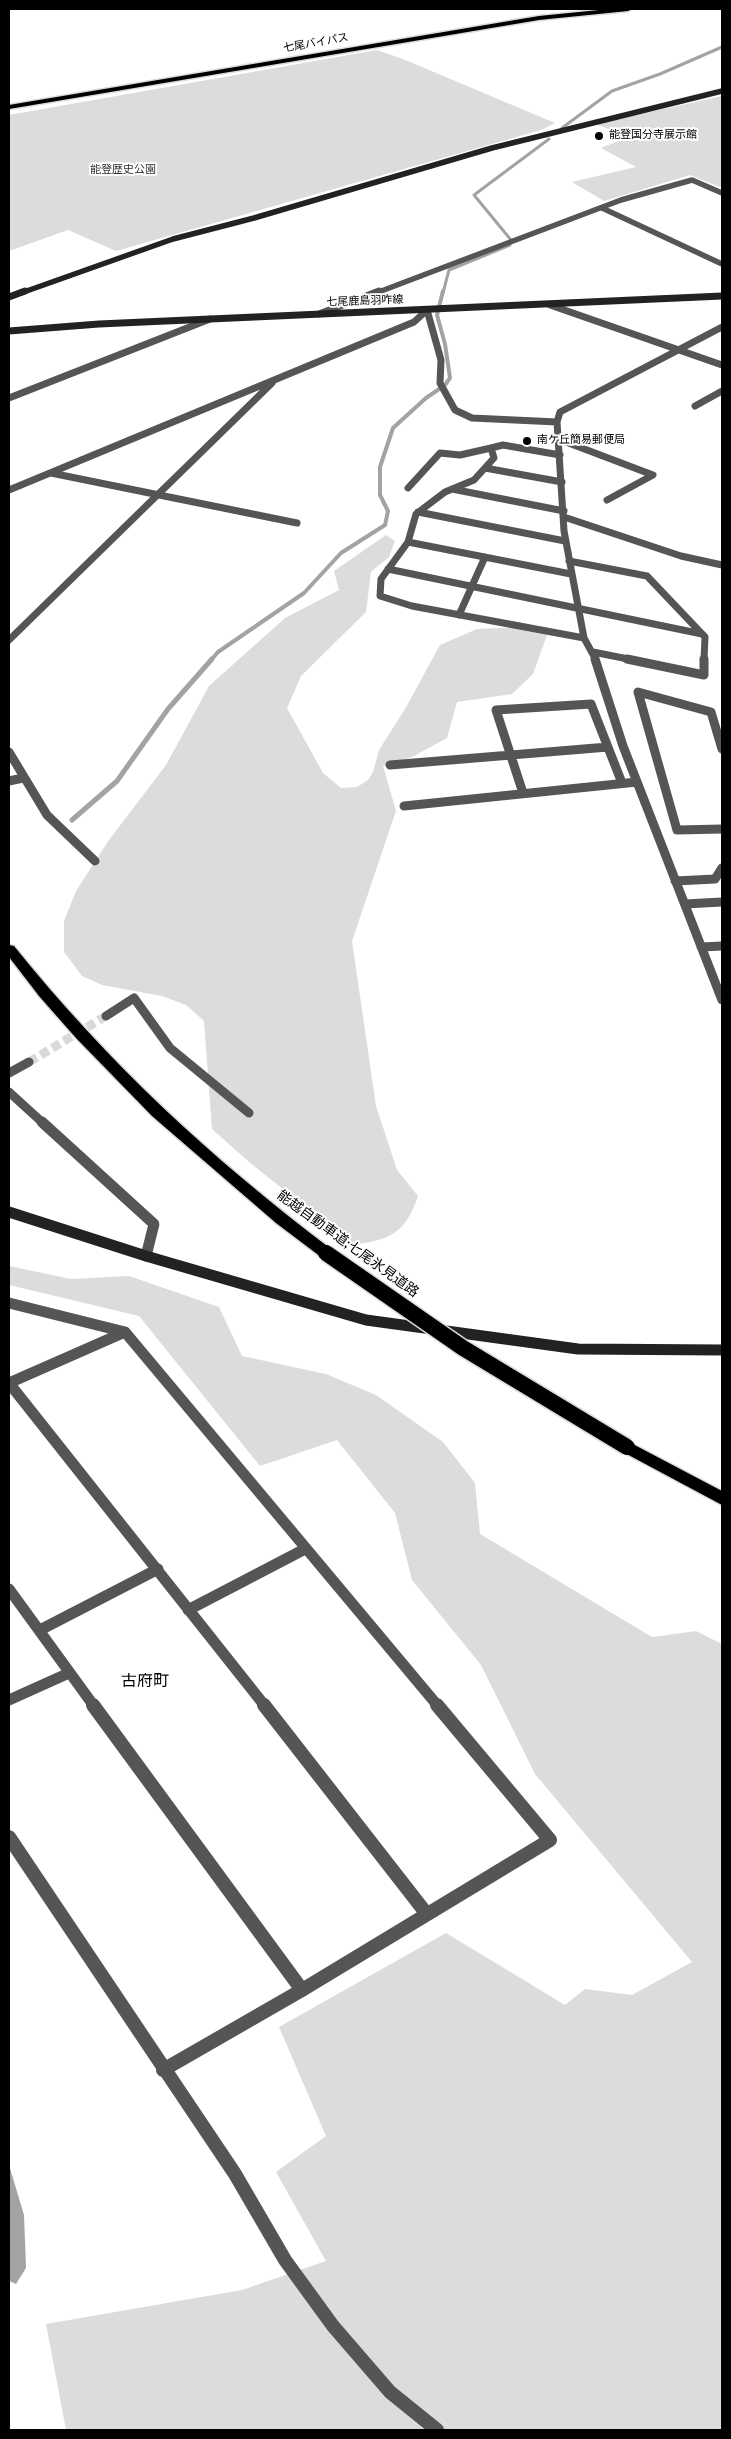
<!DOCTYPE html>
<meta charset="utf-8">
<style>
body{margin:0}
#map{position:relative;width:731px;height:2439px;overflow:hidden;background:#fff;font-family:Overpass,sans-serif}
canvas{display:block}
.frame{position:absolute;inset:0;border:10px solid #000;pointer-events:none}
</style>
<div id="map">
<canvas width="731" height="2439"></canvas>
<div class="frame"></div>
</div>
<script>
const ctx = document.querySelector('canvas').getContext('2d');
ctx.lineJoin = 'round';
function fillPath(path, color) { ctx.fillStyle = color; ctx.fill(path, 'evenodd'); }
function strokePath(path, color, width, dash) { ctx.strokeStyle = color; ctx.lineWidth = width; ctx.lineCap = dash ? 'butt' : 'round'; ctx.setLineDash(dash || []); ctx.stroke(path); }
function drawText(font, color, halo, rows, align = 'center') {
  ctx.font = font + ' Overpass,"Noto Sans JP",sans-serif'; ctx.lineWidth = 4; ctx.setLineDash([]); ctx.textBaseline = 'middle'; ctx.strokeStyle = halo; ctx.fillStyle = color; for (const [text, x, y, turn = 0] of rows) {
    ctx.save(); ctx.translate(x, y); ctx.rotate((+turn || 0) * Math.PI / 180); ctx.textAlign = isNaN(turn) ? turn : align; if (halo) ctx.strokeText(text, 0, 0); ctx.fillText(text, 0, 0); ctx.restore();
  }
}
fillPath(new Path2D(`
 M377,50L403,59L555,123L541,130L116,251L68,230L9,251V115Z
 M722,96V188L690,175L604,201L572,182L636,167L601,148L629,137L596,124Z
 M386,535L395,541L389,557L371,572L366,612L301,676L287,708L323,773L341,788L357,787L368,780L373,772L379,750L405,709L440,645L477,629L526,627L547,635L533,674L512,694L457,702L447,738L412,757L383,766L396,811L352,941L376,1106L397,1170L418,1196C405,1234 391,1239 353,1245L249,1162L212,1129L204,1021L186,1005L162,996L102,985L82,976L64,952V921L76,891L109,840L166,765L209,686L285,618L339,590L334,571Z
 M9,1266L71,1279L129,1276L219,1307L242,1356L326,1374L376,1395L443,1442L475,1483L480,1534L652,1637L696,1631L722,1644V2430H66L46,2324L242,2290L326,2261L276,2172L326,2136L279,2027L446,1933L565,2005L585,1989L632,1995L692,1962L535,1774L481,1665L412,1580L395,1513L337,1440L260,1466L139,1316L9,1285Z`), '#dcdcdc');
fillPath(new Path2D(`
 M9,2165L24,2215L26,2268L16,2284L9,2281Z`), '#a3a3a3');
strokePath(new Path2D(`
 M562,128L612,91L660,74L722,47
 M511,240L474,195L549,139
 M443,293L449,270L510,245`), '#a3a3a3', 3);
strokePath(new Path2D(`
 M211,660L218,652L304,593L341,553L385,525L388,511L380,495V467L393,428L426,398L445,385L450,378L445,344L437,315L443,291`), '#a3a3a3', 4);
strokePath(new Path2D(`
 M72,820L117,781L168,709L212,659`), '#a3a3a3', 5);
strokePath(new Path2D(`
 M29,1062L106,1016`), '#d9d9d9', 9, [9, 4.5]);
const highway = new Path2D(`
 M609,9H632L628,11L539,20L9,109V105L539,16Z
 M9,945L14,946C110,1065 210,1157 331,1249L334,1253L331,1257H321L276,1223L152,1116L76,1038L39,996L9,957Z
 M627,1441L722,1491V1505L621,1451L619,1447L621,1443Z`);
strokePath(highway, '#dbdbdb', 3);
strokePath(new Path2D(`
 M602,208L722,264
 M376,293L621,200L692,180L722,193`), '#555', 5.5);
strokePath(new Path2D(`
 M550,305L722,365
 M319,314L379,291
 M9,398L210,319
 M695,406L722,391
 M558,439L653,475L607,500
 M560,455L503,445L491,448L494,458L474,480L445,492L416,514L408,542L381,579L380,596L412,606L584,638
 M485,468L562,482
 M51,473L297,523
 M408,488L440,453L460,455L491,448
 M452,489L564,511
 M9,490L414,322L427,310L441,360L440,383L455,410L472,418L557,422
 M418,512L565,541
 M564,517L681,556L722,565
 M408,542L571,574
 M569,561L647,576L705,637L704,660
 M388,569L702,634
 M459,615L485,557
 M9,640L272,383
 M593,652L633,660
 M596,660L584,638L564,531L557,422L560,412L722,327`), '#555', 7);
strokePath(new Path2D(`
 M595,659L623,746L722,1000
 M627,659L704,675V659
 M722,749L711,712L638,692L677,830L722,829
 M9,752L47,815L95,861
 M390,765L608,747
 M9,781L23,778
 M523,793L496,710L591,704L622,783
 M404,806L637,782
 M675,881L715,879L722,868
 M685,904L722,902
 M701,947L722,946
 M106,1016L134,998L170,1048L249,1113
 M9,1073L29,1062
 M9,1092L43,1123`), '#555', 9);
strokePath(new Path2D(`
 M42,1122L154,1224L146,1256
 M9,1303L125,1332L438,1706
 M9,1383L265,1706
 M9,1383L125,1332
 M9,1589L94,1706
 M188,1610L305,1549
 M40,1630L158,1569
 M9,1700L69,1673`), '#555', 11);
strokePath(new Path2D(`
 M93,1705L302,1990
 M264,1705L426,1913
 M9,1837L235,2174L285,2260L333,2326L390,2392L437,2430
 M163,2070L302,1990L550,1840L437,1705`), '#555', 14);
strokePath(new Path2D(`
 M21,293L173,239L254,218L492,148L722,91`), '#222', 5.5);
strokePath(new Path2D(`
 M9,297L25,291
 M9,331L99,324L722,296`), '#222', 7);
strokePath(new Path2D(`
 M9,1212L146,1256L366,1320L578,1349L722,1350`), '#222', 11);
fillPath(highway, '#000');
const highwayBridge = new Path2D(`
 M326,1253L463,1348L627,1447`);
strokePath(highwayBridge, '#dbdbdb', 19, []);
strokePath(highwayBridge, '#000', 16);
for (const [x, y, r, color] of [
 [599,136,5,"#000"],
 [527,441,5,"#000"]
]) { const dot = new Path2D(); dot.arc(x, y, r, 0, 2 * Math.PI); ctx.fillStyle = color; ctx.fill(dot); strokePath(dot, '#fff', 2); }
drawText('11px', '#000', '#fff', [
 ["七尾バイパス",316,44,-10],
 ["七尾鹿島羽咋線",365,302,-2]
]);
drawText('11px', '#000', '#fff', [
 ["能登国分寺展示館",609,136],
 ["南ケ丘簡易郵便局",537,441]
], 'left');
drawText('11px', '#333', '#fff', [
 ["能登歴史公園",123,171]
]);
drawText('14px', '#000', '#fff', [
 ["能越自動車道;七尾氷見道路",347,1245,36]
]);
drawText('16px', '#000', '#fff', [
 ["古府町",145,1683]
]);
</script>
